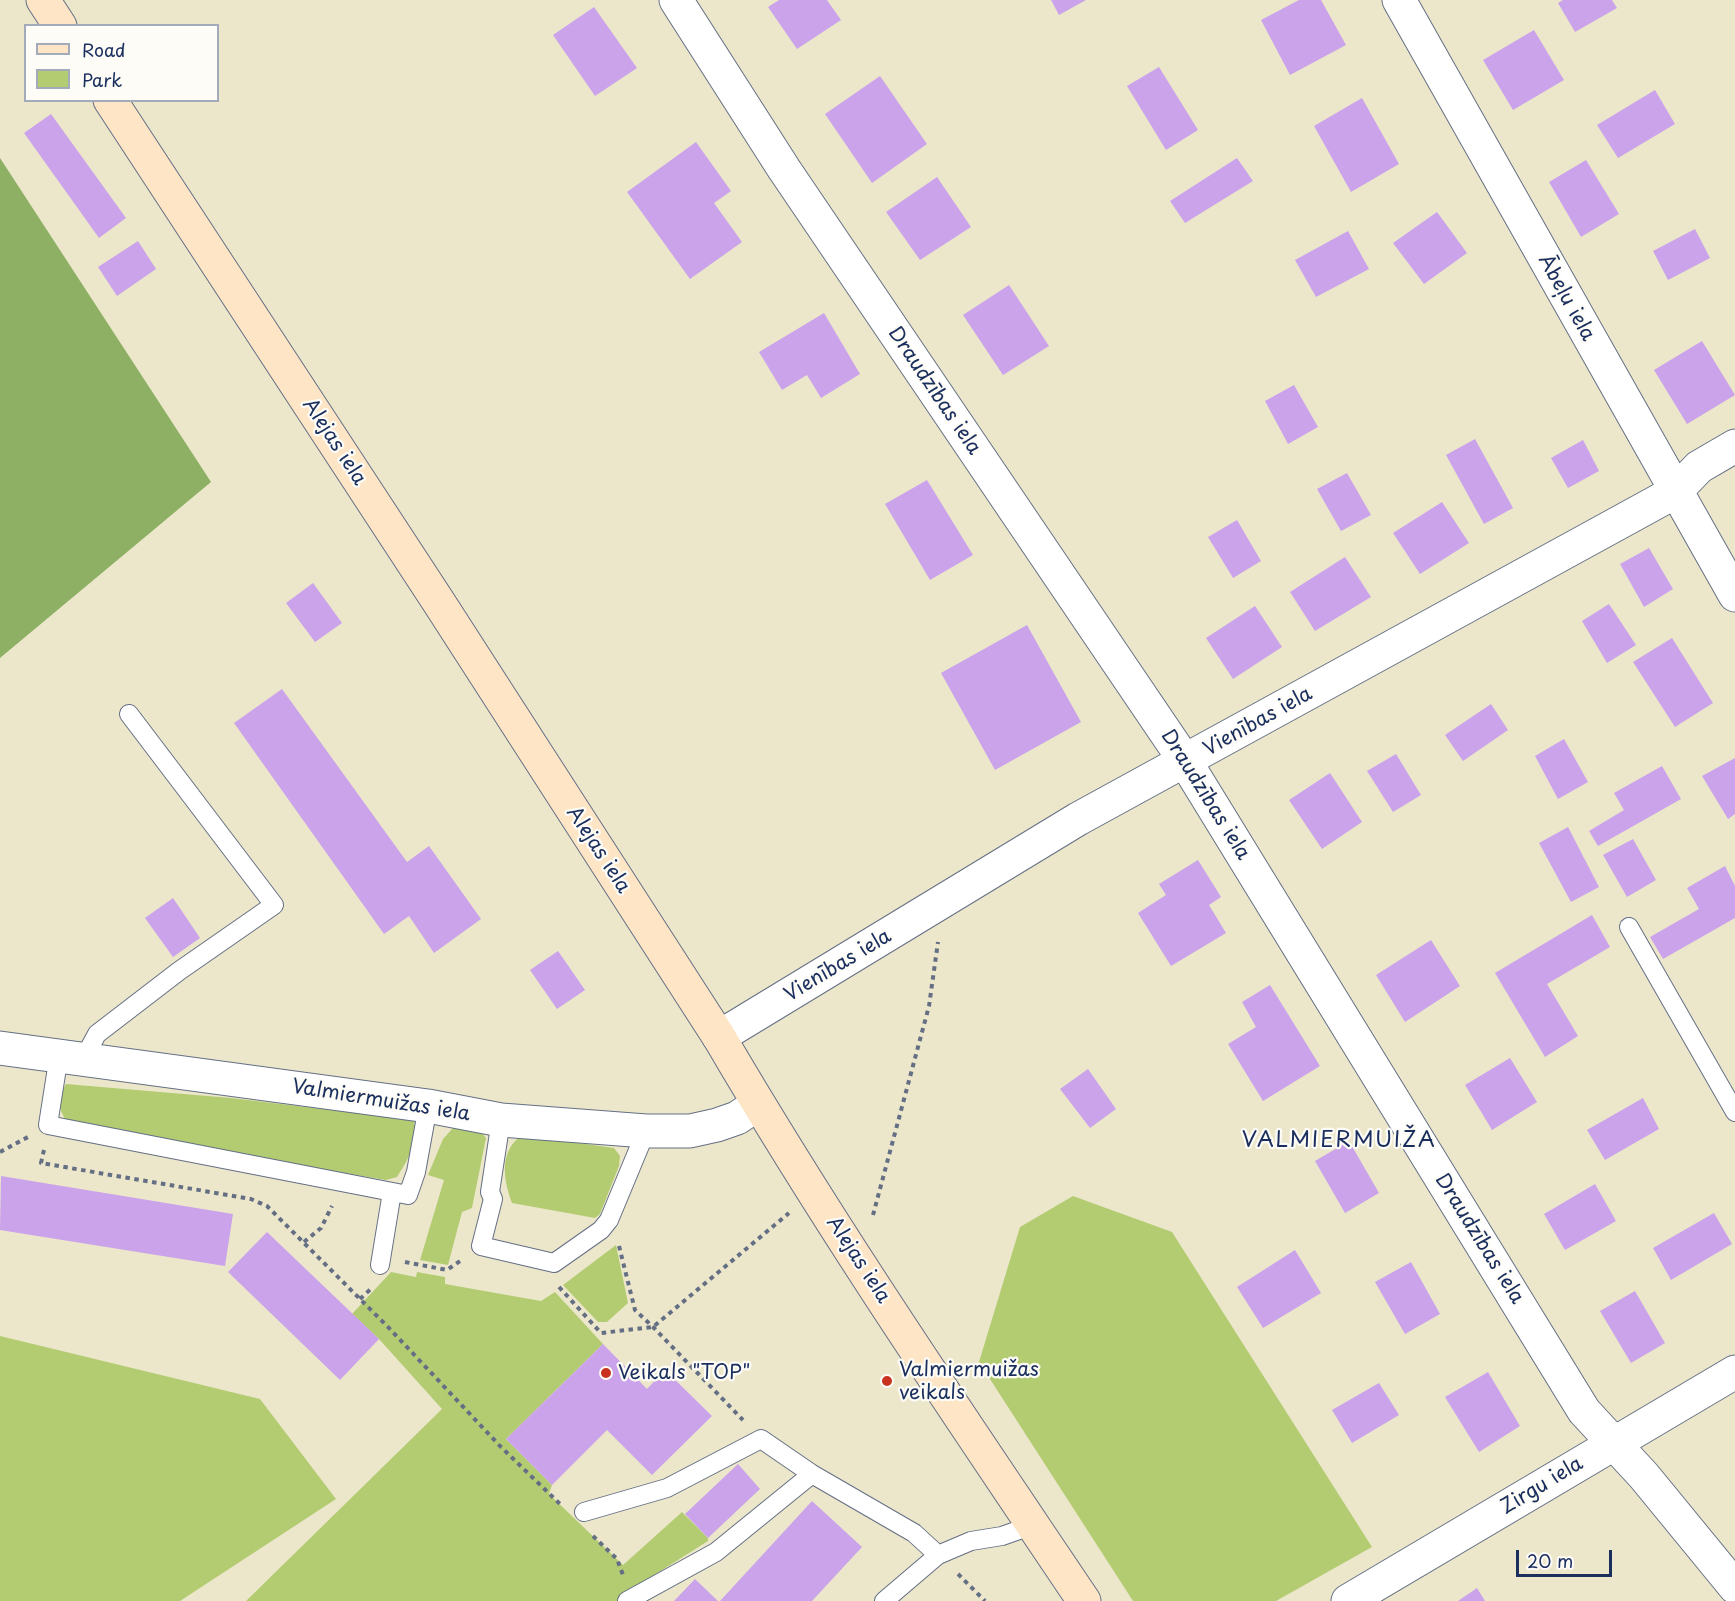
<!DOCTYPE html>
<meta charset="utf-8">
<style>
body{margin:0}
#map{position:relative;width:1735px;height:1601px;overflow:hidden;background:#ece7cb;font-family:"Playpen Sans",sans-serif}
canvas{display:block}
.legend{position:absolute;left:24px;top:24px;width:195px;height:78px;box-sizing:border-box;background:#fdfcf7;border:2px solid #a3aaba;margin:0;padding:8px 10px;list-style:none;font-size:18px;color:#1b2f5e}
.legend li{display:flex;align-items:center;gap:12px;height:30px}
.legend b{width:30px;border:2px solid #a3aaba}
.scale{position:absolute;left:1516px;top:1550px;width:96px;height:27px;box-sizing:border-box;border:3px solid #1b2f5e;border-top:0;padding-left:8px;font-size:18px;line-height:21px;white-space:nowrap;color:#1b2f5e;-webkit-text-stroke:4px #fdfcf7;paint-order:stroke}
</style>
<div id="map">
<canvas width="1735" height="1601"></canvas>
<ul class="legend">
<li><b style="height:8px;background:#fde5c5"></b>Road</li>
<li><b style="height:16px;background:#b3cc72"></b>Park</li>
</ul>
<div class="scale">20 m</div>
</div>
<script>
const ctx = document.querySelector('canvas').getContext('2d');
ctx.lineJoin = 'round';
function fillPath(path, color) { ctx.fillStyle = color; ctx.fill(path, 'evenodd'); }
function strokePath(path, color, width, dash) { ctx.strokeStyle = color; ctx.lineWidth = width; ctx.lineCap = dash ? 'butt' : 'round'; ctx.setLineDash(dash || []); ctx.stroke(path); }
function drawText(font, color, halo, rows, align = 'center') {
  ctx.font = font + ' "Playpen Sans",sans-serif'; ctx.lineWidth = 4.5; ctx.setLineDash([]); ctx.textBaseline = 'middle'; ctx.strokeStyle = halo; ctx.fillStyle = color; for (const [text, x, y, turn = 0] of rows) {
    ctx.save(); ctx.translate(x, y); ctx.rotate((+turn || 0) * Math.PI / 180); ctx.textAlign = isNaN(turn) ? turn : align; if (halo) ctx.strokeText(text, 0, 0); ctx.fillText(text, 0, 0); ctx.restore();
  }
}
fillPath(new Path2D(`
 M66,1084L231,1098L414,1120C419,1141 408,1160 397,1177L386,1180L78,1128C59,1120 55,1101 66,1084Z
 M466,1127L479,1130L486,1138L472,1208L462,1212L448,1265L420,1260L444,1180L428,1175L443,1139L453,1128Z
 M522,1135L614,1148L620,1156L619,1166L600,1214L595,1218L512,1203C503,1179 499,1151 522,1135Z
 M1073,1196L1172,1232L1372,1547L1276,1601H1133L979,1362L1020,1227Z
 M616,1245L628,1303L607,1322H598L563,1285Z
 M391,1272L416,1277L417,1272L445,1277V1284L541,1301L555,1292L603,1344L506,1439L552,1485L549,1494L623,1565L682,1512L708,1538V1541L629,1591L617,1601H246L442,1409L379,1339L352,1314Z
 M0,1336L260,1399L336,1499L180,1601H0Z`), '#b3cc72');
fillPath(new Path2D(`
 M0,158L211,482L0,658Z`), '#8eb064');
fillPath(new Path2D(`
 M779,0H827L841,20L797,49L768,7Z
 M1051,0H1086L1059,15Z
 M1299,0H1321L1346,45L1290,75L1261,20Z
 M1563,0H1612L1617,8L1575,32L1558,3Z
 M594,7L637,68L595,96L553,35Z
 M1534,30L1564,80L1513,110L1483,60Z
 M1159,67L1198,130L1166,150L1127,86Z
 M880,76L927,144L872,183L825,114Z
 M1655,90L1675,124L1618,158L1597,125Z
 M1362,98L1399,164L1351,192L1314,126Z
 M51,114L126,218L99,238L24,133Z
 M696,142L731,191L714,203L742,242L690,279L627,192Z
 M1237,158L1253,181L1185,223L1170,201Z
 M1586,160L1619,214L1581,237L1549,182Z
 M937,177L971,227L920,260L886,212Z
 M1437,212L1467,253L1424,284L1393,243Z
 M1695,229L1710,258L1668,280L1653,251Z
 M1348,231L1369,269L1316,297L1295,260Z
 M138,241L156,269L117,296L98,267Z
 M1009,285L1049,346L1003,375L963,315Z
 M824,313L860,374L821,398L807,375L782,390L759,352Z
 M1702,341L1735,395L1687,424L1654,370Z
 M1294,385L1318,427L1288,444L1265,401Z
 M1475,439L1513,508L1484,524L1446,455Z
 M1583,440L1599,471L1568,488L1551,458Z
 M1347,473L1371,515L1341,531L1317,489Z
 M927,480L973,555L930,580L885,504Z
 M1442,502L1469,543L1420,574L1393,533Z
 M1237,520L1261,561L1233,578L1208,537Z
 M1649,548L1673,589L1644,607L1620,564Z
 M1345,557L1371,597L1315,631L1290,592Z
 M313,583L342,623L315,642L286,603Z
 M1609,604L1636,645L1607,663L1582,621Z
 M1255,606L1282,647L1233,679L1206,638Z
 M1027,625L1081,722L995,770L941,673Z
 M1672,638L1713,703L1675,727L1633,662Z
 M282,689L407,862L429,846L481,919L434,953L409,916L384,934L234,723Z
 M1491,704L1508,730L1463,761L1445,735Z
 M1564,739L1588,782L1558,799L1535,756Z
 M1396,754L1421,795L1393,812L1367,771Z
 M1735,758V814L1728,819L1702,776Z
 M1662,766L1681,799L1598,846L1589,831L1624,810L1614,793Z
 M1330,773L1362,822L1322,849L1289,800Z
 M1568,827L1599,887L1571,902L1539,843Z
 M1633,839L1656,880L1627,897L1603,855Z
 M1198,860L1221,897L1209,905L1226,933L1171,966L1138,913L1166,895L1159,884Z
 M1725,866L1735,886V918L1663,959L1650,937L1699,909L1687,888Z
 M173,898L200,938L173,957L145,918Z
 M1592,915L1610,947L1547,984L1578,1036L1545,1057L1495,973Z
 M1431,940L1460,986L1405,1022L1376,975Z
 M558,951L585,990L557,1009L530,970Z
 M1270,985L1320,1066L1263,1101L1228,1044L1256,1027L1242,1002Z
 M1510,1058L1537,1102L1492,1130L1465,1085Z
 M1088,1069L1116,1109L1090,1128L1060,1089Z
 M1643,1098L1659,1129L1605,1160L1587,1130Z
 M1349,1141L1379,1193L1345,1213L1315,1161Z
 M1,1176L233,1214L225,1266L0,1230Z
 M1595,1184L1616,1221L1565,1250L1544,1214Z
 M1714,1213L1732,1244L1671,1280L1653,1248Z
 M267,1232L379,1339L340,1380L228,1272Z
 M1295,1250L1321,1293L1263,1328L1237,1287Z
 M1411,1262L1440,1314L1405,1334L1375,1282Z
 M1635,1291L1665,1343L1631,1363L1600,1311Z
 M603,1344L647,1389L665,1370L712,1416L652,1475L607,1430L552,1485L506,1439Z
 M1488,1372L1520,1426L1479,1452L1445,1397Z
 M1379,1383L1399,1415L1352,1443L1332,1410Z
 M738,1464L760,1489L708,1538L685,1514Z
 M812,1501L862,1547L812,1601H720Z
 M695,1579L718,1601H674Z
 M1477,1588L1485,1601H1458Z`), '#caa3ea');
const service = new Path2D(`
 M1629,927L1735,1112
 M59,1055L48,1125L408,1195L416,1172L428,1106
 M84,1058L97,1034L179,971L274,905L129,714
 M501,1120L490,1192L493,1199L481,1246L554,1263L601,1230L609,1220L646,1131
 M380,1265L392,1192
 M584,1512L667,1488L761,1439L812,1474L914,1533L938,1555
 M627,1601L716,1552L812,1474
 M884,1601L938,1555L971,1541L1002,1536L1033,1525`);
const minor = new Path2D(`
 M676,0L784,169L1185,761L1584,1411L1644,1476L1735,1587
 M1399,0L1735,595
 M719,1037L1078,819L1675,492L1699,467L1735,446
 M0,1048L428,1106L501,1120L646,1131H690L717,1125L737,1118L758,1104
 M1348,1601L1735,1372`);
const secondary = new Path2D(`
 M43,0L60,26
 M110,100L438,601L719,1037C832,1230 959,1415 1084,1601`);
strokePath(service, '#646f84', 20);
strokePath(minor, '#646f84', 35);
strokePath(secondary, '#646f84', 35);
strokePath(new Path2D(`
 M44,1150L41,1163L251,1199L267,1206L389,1328L500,1446L560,1504
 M0,1152L28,1137
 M873,1215L929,1006L938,942
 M304,1242L321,1228L332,1206
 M619,1246L635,1310L653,1327L743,1420
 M405,1262L447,1270L460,1261
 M559,1287L601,1333L653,1327L789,1213
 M360,1299L373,1287
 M593,1536L617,1559L623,1575
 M958,1574L985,1601`), '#646f84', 4, [4.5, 4.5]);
strokePath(service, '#fff', 18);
strokePath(minor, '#fff', 33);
strokePath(secondary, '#fde5c5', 33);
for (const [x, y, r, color] of [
 [606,1373,6,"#c8321e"],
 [887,1381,6,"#c8321e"]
]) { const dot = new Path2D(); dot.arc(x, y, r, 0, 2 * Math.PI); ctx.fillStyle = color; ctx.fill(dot); strokePath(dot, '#fdfcf7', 2); }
drawText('20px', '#1b2f5e', '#fdfcf7', [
 ["Ābeļu iela",1566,298,61],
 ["Draudzības iela",934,391,56],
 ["Alejas iela",334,442,57],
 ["Vienības iela",1258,722,-29],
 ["Draudzības iela",1205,795,58],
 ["Alejas iela",598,850,57],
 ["Vienības iela",838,966,-31],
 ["Valmiermuižas iela",381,1101,9],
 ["Draudzības iela",1479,1239,58],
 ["Alejas iela",858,1260,57],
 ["Zirgu iela",1542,1486,-31]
]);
drawText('20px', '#1b2f5e', '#fdfcf7', [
 ["Valmiermuižas",899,1370],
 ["veikals",899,1393],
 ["Veikals \"TOP\"",618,1373]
], 'left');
ctx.letterSpacing = '1.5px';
drawText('22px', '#1b2f5e', '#fdfcf7', [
 ["VALMIERMUIŽA",1339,1141]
]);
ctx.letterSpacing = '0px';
</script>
